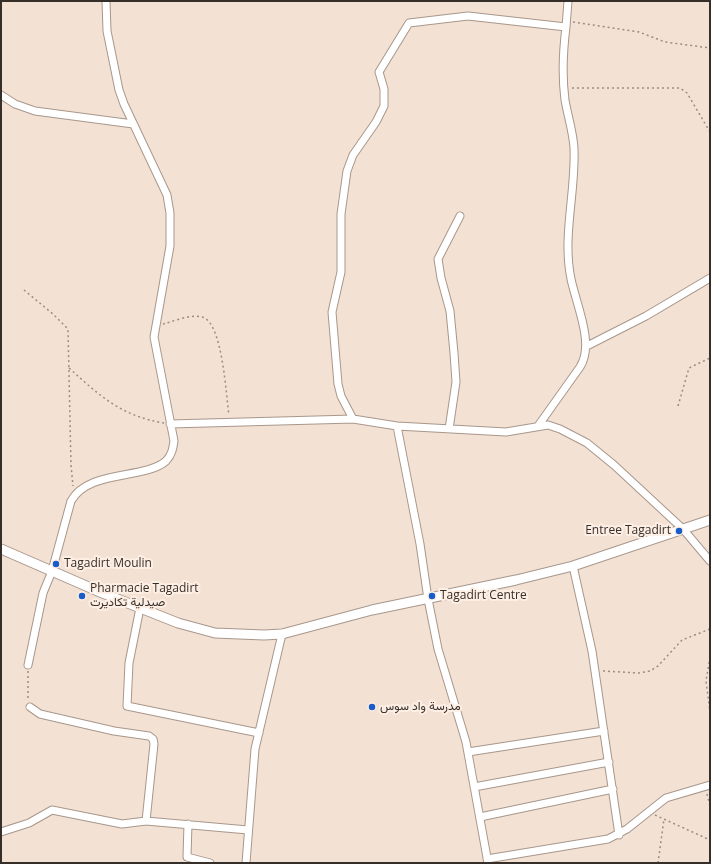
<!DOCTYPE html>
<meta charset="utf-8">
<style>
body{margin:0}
#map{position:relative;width:711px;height:864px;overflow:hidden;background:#f3e1d4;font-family:"Open Sans",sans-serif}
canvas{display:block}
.frame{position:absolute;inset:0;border:2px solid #352e29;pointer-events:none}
</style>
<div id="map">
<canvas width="711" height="864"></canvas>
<div class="frame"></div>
</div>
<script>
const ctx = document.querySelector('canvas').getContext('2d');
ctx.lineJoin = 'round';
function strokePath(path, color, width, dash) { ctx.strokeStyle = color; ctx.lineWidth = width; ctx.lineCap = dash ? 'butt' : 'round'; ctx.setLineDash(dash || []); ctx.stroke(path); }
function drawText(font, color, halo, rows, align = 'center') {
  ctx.font = font + ' "Open Sans",Vazirmatn,sans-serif'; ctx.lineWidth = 4; ctx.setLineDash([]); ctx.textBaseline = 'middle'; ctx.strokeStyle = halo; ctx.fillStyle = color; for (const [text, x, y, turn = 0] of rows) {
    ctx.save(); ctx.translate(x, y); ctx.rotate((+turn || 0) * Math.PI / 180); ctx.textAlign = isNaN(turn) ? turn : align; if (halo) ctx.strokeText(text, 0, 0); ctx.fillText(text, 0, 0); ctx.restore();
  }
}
const street = new Path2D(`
 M566,27L568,1
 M1,95L15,104L35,111L133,124
 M587,346L646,316L710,278
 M170,424L353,419
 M397,426L506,432L548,425L560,429L587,443L614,465L683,529L710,561
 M449,429L456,382L454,353L450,311L441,278L438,259L460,216
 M573,566L592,651L619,835
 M140,608L129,663L127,706L259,733
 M28,665L43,593L52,571L71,501C89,469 144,480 166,461C172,455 173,448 174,441L154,337L170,246V213L167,195L124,104L119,90L107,31L106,1
 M30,707L40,714L114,731L149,736L153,739L154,744L146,821
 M468,752L604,731
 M474,787L609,762
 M480,817L613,789
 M188,824L187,857L210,863
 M1,832L29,823L52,810L122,824L146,821L248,830
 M487,859L608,839L627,829L666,798L710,785
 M246,863L255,749L282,634
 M488,863L466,742L438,649L428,599L420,544L397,426L353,419L341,396L338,384L332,312L341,272V214L347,171L353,155L376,122L384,106V89L379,72L409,23L468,16L566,27C563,51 562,77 565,100C568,117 573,132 574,148C576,192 562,236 571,279C576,304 595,344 580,367L538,426`);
const secondary = new Path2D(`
 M1,549L100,592L178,623L215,633L264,635L282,634L372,610L516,580L573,566L710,520`);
strokePath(street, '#a8978b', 9);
strokePath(secondary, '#a8978b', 11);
strokePath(new Path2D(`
 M573,22L639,32L665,42L710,48
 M572,88H680L687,93L710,132
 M24,290L53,314L68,329L71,465L73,486
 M163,324C175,321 190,314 202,317C223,322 226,397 229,415
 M69,368C100,396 121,416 164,423
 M678,406L689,368L710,358
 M710,657L706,681L710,712
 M28,671V700
 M603,671L639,673L650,671L658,666L682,640L710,629
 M707,794L710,806
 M655,815L710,840
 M658,863L664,819`), '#9a8d83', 1.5, [2, 3]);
strokePath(street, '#fff', 7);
strokePath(secondary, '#fff', 9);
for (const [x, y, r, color] of [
 [679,531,4,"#195bc7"],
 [56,564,4,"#195bc7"],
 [82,596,4,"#195bc7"],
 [432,596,4,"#195bc7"],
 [372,707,4,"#195bc7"]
]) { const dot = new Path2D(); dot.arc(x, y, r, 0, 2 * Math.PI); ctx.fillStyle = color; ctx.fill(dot); strokePath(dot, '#feefe5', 1.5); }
drawText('12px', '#352e29', '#feefe5', [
 ["Entree Tagadirt",671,531,"right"],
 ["Tagadirt Moulin",64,564],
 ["Pharmacie Tagadirt",90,589],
 ["صيدلية تكاديرت",90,603],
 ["Tagadirt Centre",440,596],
 ["مدرسة واد سوس",380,707]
], 'left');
</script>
